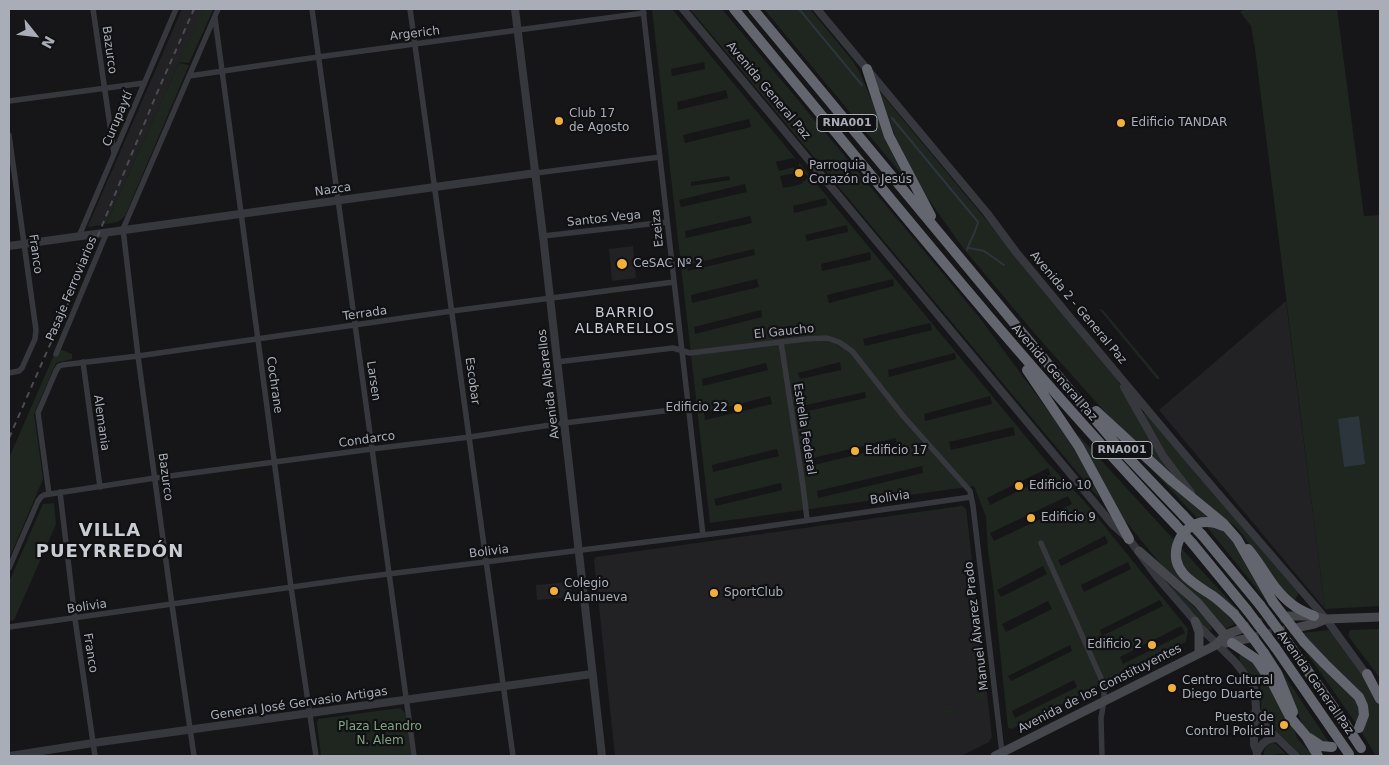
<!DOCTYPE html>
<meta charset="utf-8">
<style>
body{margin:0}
#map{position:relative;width:1389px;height:765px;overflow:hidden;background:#161618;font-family:"DejaVu Sans",sans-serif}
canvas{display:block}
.frame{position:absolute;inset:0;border:10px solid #a8adb8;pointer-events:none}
.north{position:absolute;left:10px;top:10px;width:50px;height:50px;-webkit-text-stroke:4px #111113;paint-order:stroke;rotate:119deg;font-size:14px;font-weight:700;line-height:20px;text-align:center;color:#a8adb8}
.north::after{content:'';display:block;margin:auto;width:18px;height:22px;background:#a8adb8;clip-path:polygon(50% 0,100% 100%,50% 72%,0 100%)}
</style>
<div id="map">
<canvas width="1389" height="765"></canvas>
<div class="frame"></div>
<div class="north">N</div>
</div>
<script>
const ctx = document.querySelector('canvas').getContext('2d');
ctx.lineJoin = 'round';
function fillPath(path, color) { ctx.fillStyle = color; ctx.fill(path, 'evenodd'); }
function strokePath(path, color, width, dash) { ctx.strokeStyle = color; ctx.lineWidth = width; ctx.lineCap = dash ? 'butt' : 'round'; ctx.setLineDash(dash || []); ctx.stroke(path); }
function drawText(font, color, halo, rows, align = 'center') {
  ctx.font = font + ' "DejaVu Sans",sans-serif'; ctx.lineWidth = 4.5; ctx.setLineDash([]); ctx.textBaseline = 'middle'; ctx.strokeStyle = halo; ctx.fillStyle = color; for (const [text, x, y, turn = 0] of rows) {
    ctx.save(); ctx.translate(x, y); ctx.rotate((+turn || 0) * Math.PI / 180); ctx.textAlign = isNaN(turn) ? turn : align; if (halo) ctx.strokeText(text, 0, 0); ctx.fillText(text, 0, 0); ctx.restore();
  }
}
fillPath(new Path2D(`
 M182,9H206L179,63L106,224L90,227L88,226Z
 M633,246L636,278L612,281L609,249Z
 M1286,301L1325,609L1159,410Z
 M962,506L966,509L992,737L989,742L961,756H615L594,560L596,557Z
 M570,582L572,597L537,600L536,585Z`), '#222225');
fillPath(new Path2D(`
 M203,9L213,10L189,63L179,62Z
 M652,9H672L1046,461L1085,502L1106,528L1188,629L1186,642L1012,729L1008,728L993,585L988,551L986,517L974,486L710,523ZM704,62L705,69L672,76L671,69ZM726,90L728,98L678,110L677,102ZM749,119L751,127L685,143L683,135ZM793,158L796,159L799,162V166H801L802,173L806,174L808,176C804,186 792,186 783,188L780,176L795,173L794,167L779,171L776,162ZM729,176L730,180L691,186V182ZM745,184L747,192L681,207L679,200ZM826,198L827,205L794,213L793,206ZM750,216L752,223L686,238L685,231ZM847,225L848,232L807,241L805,235ZM754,249L755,255L688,271L687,265ZM870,252L871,260L822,271L821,264ZM757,279L759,287L692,303L691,295ZM893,279L894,286L829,303L827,295ZM761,310L762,317L695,334L694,327ZM930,323L932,330L865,346L863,339ZM955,353L956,359L889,377L888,370ZM840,362L841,370L800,379L798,373ZM766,363L768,370L703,386L702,379ZM865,392L866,398L803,412L802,406ZM770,396L772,404L705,420L704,413ZM990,396L992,404L925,421L924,414ZM1013,427L1015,435L951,450L949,442ZM896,438L897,445L814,465L813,458ZM777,449L779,456L713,472L712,465ZM922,466L923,473L818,498L817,491ZM1048,468L1051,475L990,505L987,498ZM781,483L782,490L716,506L714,499ZM1068,496L1072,504L994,541L990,533ZM1105,536L1108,543L1061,566L1058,560ZM1128,562L1131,569L1084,592L1081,585ZM1043,566L1047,574L1001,597L997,590ZM1160,600L1163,606L1102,636L1100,630ZM1048,601L1052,609L1006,632L1002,624ZM1181,626L1185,633L1123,664L1120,657ZM1070,645L1072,651L1011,681L1008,676ZM1074,680L1077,687L1015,718L1012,711Z
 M690,9H722L980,318L1060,427L1079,457L1099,496L1098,497Z
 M764,9H810L852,60L859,71L903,173L902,175Z
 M1245,9H1337L1364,216L1380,215V606L1325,609L1255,49L1251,26L1240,12Z
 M179,63L189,65L125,216L118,222L106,224Z
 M879,91L1112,371L1121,386L1147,435L1170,473L1113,421L1035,334L963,248L924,193L895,136Z
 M1099,309L1103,310L1159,377V379H1157Z
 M57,348L72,354V359L56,363L34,414L43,479L9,559V458Z
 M1145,412L1299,593L1293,603L1269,574L1245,538L1236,527L1215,511L1193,491L1181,477L1142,415Z
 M1079,436L1174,540L1171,556L1207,597L1229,616L1235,624L1225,629L1202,602L1163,567L1122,517L1077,437Z
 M1144,461L1210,514L1208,518H1197Z
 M54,503L56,524L14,620L9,621V582L43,504Z
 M962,506L966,509L981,642L976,643L966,572L972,571L963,510L961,509L882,520V518Z
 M1206,526L1218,527L1228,534L1269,604Z
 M1180,547L1239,611L1237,612L1186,572L1180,559Z
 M1170,584L1173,586L1209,622L1212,628L1211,630H1208L1203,623L1202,624L1169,585Z
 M1380,629V678L1348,636L1350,630Z
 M1329,630L1370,685L1380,703V756H1376L1362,733L1364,727L1367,711L1309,642L1303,633Z
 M1299,642L1356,699L1360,714L1357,725Z
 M1241,652L1254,661L1295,732L1297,738L1313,756H1302L1263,719C1259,709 1264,693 1259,684C1254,674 1234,664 1241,652Z
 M1269,652L1330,744L1314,738L1303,726L1291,696Z
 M983,655L987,695L985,685L981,682H978L974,656Z
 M978,685L982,687L984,697L949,714L945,715L944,710L950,707L952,711L976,699L974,695L979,694Z
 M400,708L405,713L411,756H321L317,723L318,719Z
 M1273,743L1276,744L1286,754C1278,753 1272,756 1264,756C1264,749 1265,745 1273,743Z`), '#1e261f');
fillPath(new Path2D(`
 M1359,416L1365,464L1344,467L1338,419Z`), '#2c353c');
strokePath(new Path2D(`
 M799,9L862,85
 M892,118L978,222C976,232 970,240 967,250
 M969,248L984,251L1004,265`), '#2c353c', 2);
strokePath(new Path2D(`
 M1241,629L1252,625L1289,616
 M1250,638L1299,627`), '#333438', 9, [9, 4.5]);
strokePath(new Path2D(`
 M93,9L114,153
 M312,9L414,756
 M410,9L513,756
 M643,9L703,535
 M215,18L291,587L316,756
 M189,76L318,57L644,13
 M9,101L144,83
 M9,135L36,330L35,339L22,368L19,371L9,373
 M536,173L660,157
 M79,236L176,9
 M543,236L667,222
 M781,342L803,486L807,519
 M56,354L107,232
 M83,362L100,487
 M557,362L673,348L690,353L806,339L827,338L839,342L852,351L904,417L970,491L973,506L1002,753
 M60,492L75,619L95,756
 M49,494L38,413L56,371L59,366L62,365L138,356L452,311L674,282
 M1041,543L1104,685V701L1101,718L1102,756
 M9,568L38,501L41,497L44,495L155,478L372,449L470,437L564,423L688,408
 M9,627L356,578L727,532L971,497
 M194,756L172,605L138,356L123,229L218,9`), '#37383d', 5.5);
strokePath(new Path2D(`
 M515,9L543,236L602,756
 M683,9L1113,525L1129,539L1157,577L1202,629L1236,663L1253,685L1255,691L1256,710L1254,715V745L1257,752V756
 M817,9L987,213L1016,252L1073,321L1192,463L1326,619L1369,678
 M9,246L536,173
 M1124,387L1163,456L1191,493
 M1256,710L1263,724L1296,756
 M1257,752C1262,743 1266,739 1277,738
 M10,756L93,743L592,674`), '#37383d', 8);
strokePath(new Path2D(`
 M1139,551L1198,603L1229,640
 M1289,616H1314L1326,619L1380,617
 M1195,621L1199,632V653
 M1300,627L1314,624L1326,619
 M1226,643L1250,638
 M995,756L1216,645L1225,635L1241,629`), '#45474d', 9);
strokePath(new Path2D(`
 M734,9C878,183 1019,360 1175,524
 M753,9L1063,382L1121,450L1183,515
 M867,69L889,136L931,216
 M1027,370L1079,447L1129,539
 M1096,411L1172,481L1223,523L1237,539L1273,602
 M1223,526C1212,521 1201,520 1190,527C1183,532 1179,538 1177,546C1170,572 1195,584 1213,596C1221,602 1227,608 1234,614
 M1202,535L1260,605
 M1192,543L1247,610
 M1248,549C1263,566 1273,591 1293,605C1299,610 1307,613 1314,616
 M1304,642L1325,664L1359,697L1363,706L1364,715L1359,728
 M1232,643L1256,659L1273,684L1290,717L1306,736L1318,756
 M1288,643L1346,725
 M1275,647L1333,731
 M1264,653L1277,673L1293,712
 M1367,674L1380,699
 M1309,738L1321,746L1332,747`), '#63666e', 10);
strokePath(new Path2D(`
 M9,438L99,233L157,93L194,9`), '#4a4c52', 2, [6, 5]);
strokePath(new Path2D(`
 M1183,515L1202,535
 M1175,524L1192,543
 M1273,602L1304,642
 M1260,605L1288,643
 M1247,610L1275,647
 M1234,614L1250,634L1264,653
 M1346,725L1361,748
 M1333,731L1349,754`), '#63666e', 10);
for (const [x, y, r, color] of [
 [559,121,5,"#f2b134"],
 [1121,123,5,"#f2b134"],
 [799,173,5,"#f2b134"],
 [622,264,6,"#f2b134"],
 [738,408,5,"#f2b134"],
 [855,451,5,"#f2b134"],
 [1019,486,5,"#f2b134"],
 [1031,518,5,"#f2b134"],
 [554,591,5,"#f2b134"],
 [714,593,5,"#f2b134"],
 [1152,645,5,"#f2b134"],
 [1172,688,5,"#f2b134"],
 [1284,725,5,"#f2b134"]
]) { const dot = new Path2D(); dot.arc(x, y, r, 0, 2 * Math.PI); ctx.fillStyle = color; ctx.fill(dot); strokePath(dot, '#111113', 2); }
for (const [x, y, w] of [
 [847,123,60],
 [1122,450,60]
]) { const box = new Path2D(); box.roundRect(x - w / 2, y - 8.5, w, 17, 4); ctx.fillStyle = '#111113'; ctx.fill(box); strokePath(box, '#a8adb8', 1); }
drawText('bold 11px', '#a8adb8', null, [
 ["RNA001",847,123],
 ["RNA001",1122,450]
]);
drawText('12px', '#a8adb8', '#111113', [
 ["Argerich",415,34,-7],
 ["Bazurco",109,50,82],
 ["Avenida General Paz",768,91,50],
 ["Curupaytí",118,119,-67],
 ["Nazca",333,190,-8],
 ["Santos Vega",604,219,-6],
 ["Ezeiza",658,228,-96],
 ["Franco",35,254,82],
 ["Pasaje Ferroviarios",72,289,-67],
 ["Avenida 2 - General Paz",1078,308,50],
 ["Terrada",365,314,-8],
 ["El Gaucho",784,332,-6],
 ["Avenida General Paz",1054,373,49],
 ["Larsen",373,381,82],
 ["Escobar",472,381,82],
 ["Avenida Albarellos",549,384,-97],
 ["Cochrane",274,385,82],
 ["Alemania",101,423,82],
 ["Estrella Federal",804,429,81],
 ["Condarco",367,440,-8],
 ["Bazurco",165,477,82],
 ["Bolivia",890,498,-8],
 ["Bolivia",489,552,-7],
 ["Bolivia",87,607,-8],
 ["Manuel Álvarez Prado",977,626,-97],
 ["Franco",90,653,81],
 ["Avenida General Paz",1315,683,55],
 ["Avenida de los Constituyentes",1100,689,-27],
 ["General José Gervasio Artigas",299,704,-8]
]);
drawText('12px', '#a8adb8', '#111113', [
 ["Club 17",569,114],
 ["de Agosto",569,128],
 ["Edificio TANDAR",1131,123],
 ["Parroquia",809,166],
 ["Corazón de Jesús",809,180],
 ["CeSAC Nº 2",633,264],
 ["Edificio 22",728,408,"right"],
 ["Edificio 17",865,451],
 ["Edificio 10",1029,486],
 ["Edificio 9",1041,518],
 ["Colegio",564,584],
 ["Aulanueva",564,598],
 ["SportClub",724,593],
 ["Edificio 2",1142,645,"right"],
 ["Centro Cultural",1182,681],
 ["Diego Duarte",1182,695],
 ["Puesto de",1274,718,"right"],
 ["Control Policial",1274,732,"right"]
], 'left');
drawText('12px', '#7fa381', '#111113', [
 ["Plaza Leandro",380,727],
 ["N. Alem",380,741]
]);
ctx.letterSpacing = '1px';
drawText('14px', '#c9ccd4', '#111113', [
 ["BARRIO",625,313],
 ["ALBARELLOS",625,329]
]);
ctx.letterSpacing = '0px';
ctx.letterSpacing = '1px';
drawText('bold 18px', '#c9ccd4', '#111113', [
 ["VILLA",110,531],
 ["PUEYRREDÓN",110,552]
]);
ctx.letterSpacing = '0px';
</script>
